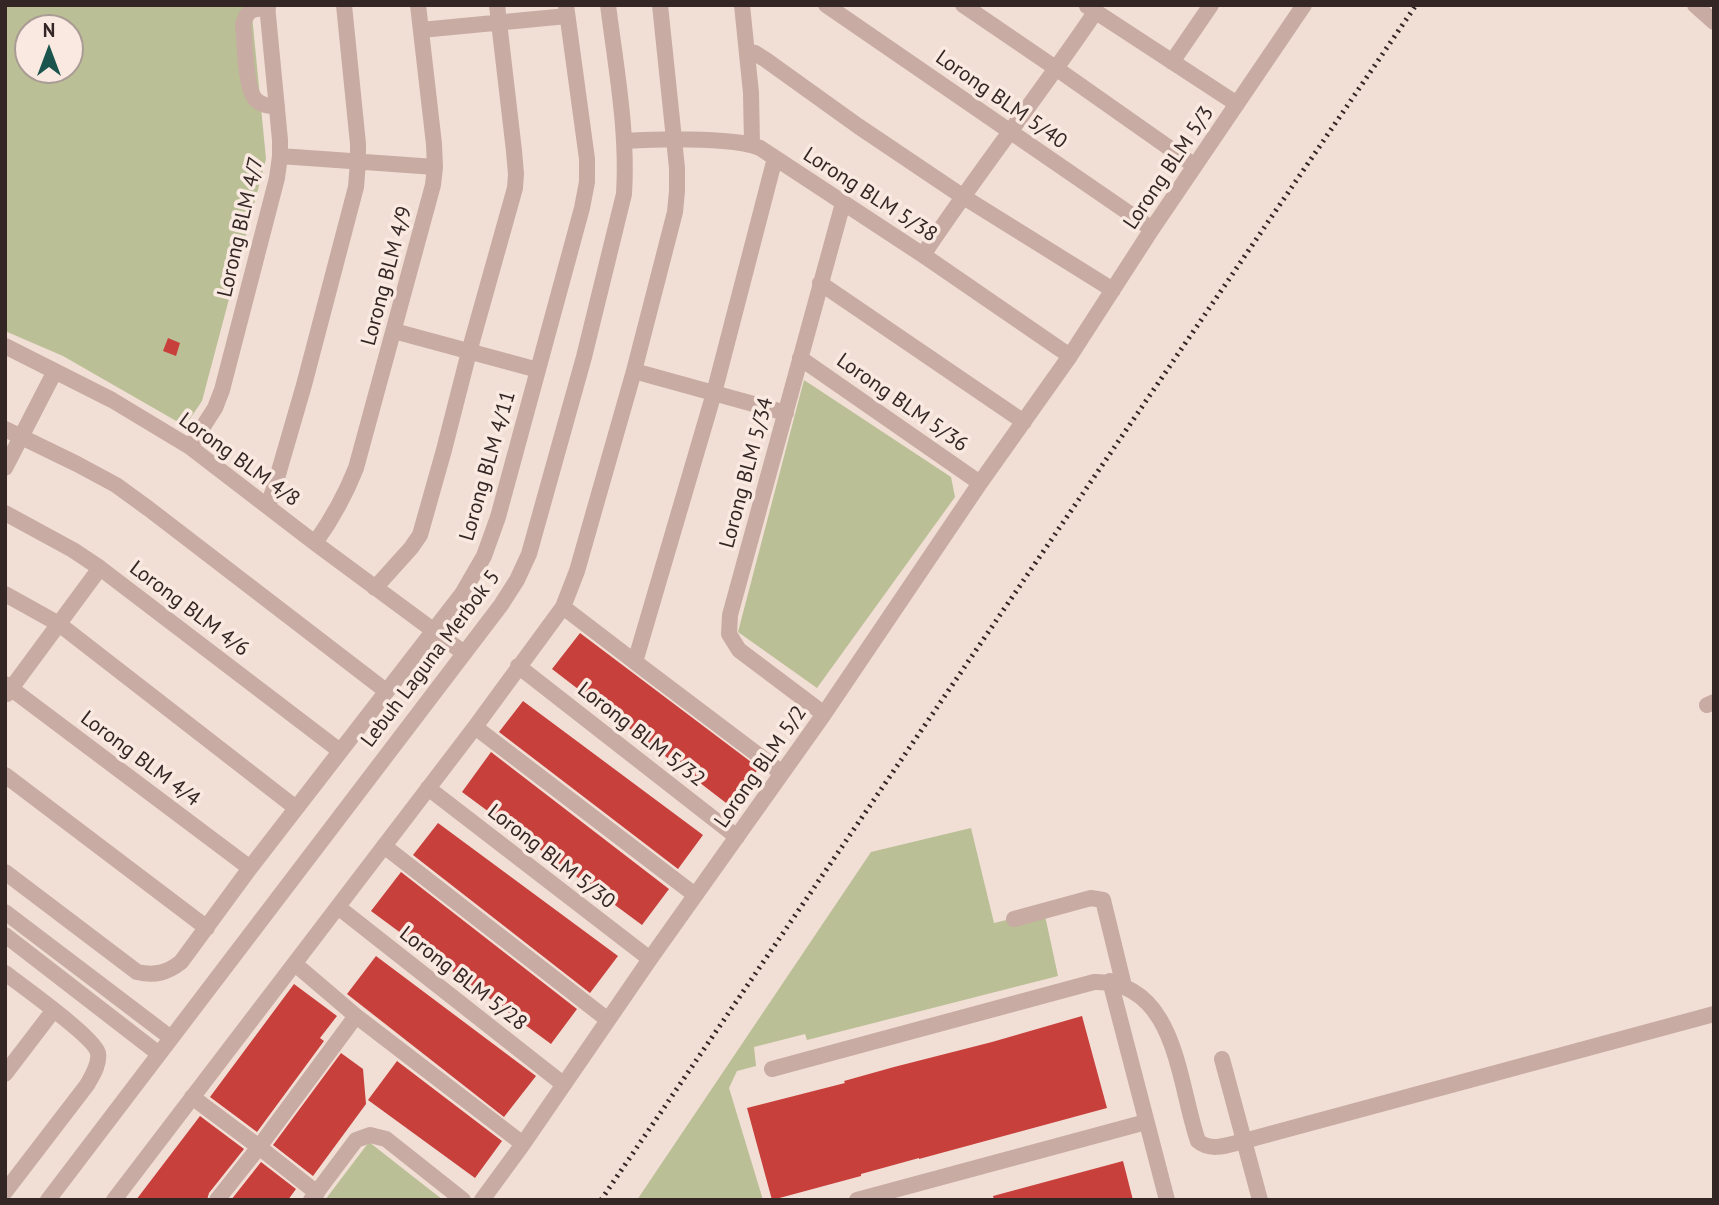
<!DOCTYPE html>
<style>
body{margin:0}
#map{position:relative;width:1719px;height:1205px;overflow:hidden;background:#f1ded5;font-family:"PT Sans",sans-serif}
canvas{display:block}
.frame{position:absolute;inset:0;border:7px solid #332624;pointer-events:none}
.north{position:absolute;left:14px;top:14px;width:70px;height:70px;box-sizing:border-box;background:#f9e9e1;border:2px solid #aa9b95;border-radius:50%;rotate:0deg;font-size:19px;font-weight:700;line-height:28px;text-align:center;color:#332624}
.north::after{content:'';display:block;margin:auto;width:24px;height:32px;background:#1a544c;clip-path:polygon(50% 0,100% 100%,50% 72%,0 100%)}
</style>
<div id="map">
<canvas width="1719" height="1205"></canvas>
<div class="frame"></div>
<div class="north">N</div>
</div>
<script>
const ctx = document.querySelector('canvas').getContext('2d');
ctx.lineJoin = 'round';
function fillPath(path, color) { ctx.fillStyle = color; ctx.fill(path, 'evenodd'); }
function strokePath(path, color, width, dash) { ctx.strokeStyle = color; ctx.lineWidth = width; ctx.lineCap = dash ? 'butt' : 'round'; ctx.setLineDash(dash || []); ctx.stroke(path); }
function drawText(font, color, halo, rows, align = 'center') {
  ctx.font = font + ' "PT Sans",sans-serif'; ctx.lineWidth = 7; ctx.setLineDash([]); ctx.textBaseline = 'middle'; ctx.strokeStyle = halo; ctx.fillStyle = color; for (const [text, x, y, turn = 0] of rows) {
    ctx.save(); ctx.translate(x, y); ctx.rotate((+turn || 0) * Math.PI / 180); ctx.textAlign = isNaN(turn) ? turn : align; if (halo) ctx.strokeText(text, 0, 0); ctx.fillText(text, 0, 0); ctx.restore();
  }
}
fillPath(new Path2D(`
 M5,5H251L266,159L202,401L185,426L63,356L5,331ZM28,28H70V70H28Z
 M804,380L951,477L955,497L817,688L738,632Z
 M971,828L994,923L1044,911L1058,976L807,1040L805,1034L754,1047L756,1066L737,1071L729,1088L763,1200H637L871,852Z
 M369,1142L443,1200H325Z`), '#babf96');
fillPath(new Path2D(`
 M168,338L180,343L176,356L163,351Z
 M580,633L759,768L730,806L552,669Z
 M523,701L703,835L678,869L499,732Z
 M491,752L669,889L642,925L462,792Z
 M438,823L618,956L590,993L413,855Z
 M401,872L577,1009L551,1044L371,911Z
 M376,956L536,1076L504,1117L347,994Z
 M294,984L337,1016L320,1038L324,1041L257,1132L210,1097Z
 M1082,1016L1107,1108L919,1159V1158L861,1174V1176L772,1200L747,1108L845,1083L844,1081L894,1067L992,1042Z
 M341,1053L363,1069L366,1104L313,1176L273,1145Z
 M397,1061L502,1141L475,1178L368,1100Z
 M200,1116L244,1149L209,1193L207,1200H136Z
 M1123,1161L1133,1200H994L993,1196Z
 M261,1162L296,1189L288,1200H231Z`), '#c8403c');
strokePath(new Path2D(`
 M742,5L751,93L752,144
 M826,5L1152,229
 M963,5L1057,69L1195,166
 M1695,5L1714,22
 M1087,6L1237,104
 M268,8C252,9 248,9 243,24C245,41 245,90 256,100C263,106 269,106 277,106
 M421,30L567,16
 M747,51L755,53L766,60L858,126L962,196L1113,290
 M1172,62L1211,5
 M624,141C657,139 689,138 723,141C736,142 748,143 760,148L923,255L1070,356
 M280,156L435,167
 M775,158L714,393L635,662L782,773
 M923,255C978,172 1040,94 1096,11
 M820,283L1024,422
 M394,331L538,370
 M5,346L112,400L190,447L315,543L464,653
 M800,358L980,483
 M634,371L786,413
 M5,429L77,464L116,485L149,509L386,691
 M190,447L215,408L222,390L277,178L280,156V140L267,5
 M5,468L55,371
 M268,506L275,485L304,385L356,187L358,162V144L344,5
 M5,513L73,550L100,568L340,751
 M315,543C332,519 345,496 356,468L433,185L435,167L434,144L418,5
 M375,588L411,548L420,535L444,450L469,352L515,188L516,174L514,151L497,5
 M5,594L59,624L296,808
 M563,607L635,662
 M518,666L737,837
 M5,684L250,868
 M7,694L100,568
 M1707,705L1714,702
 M824,714L739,650L729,634L730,615L843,203
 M475,727L695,895
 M5,775L207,928
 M428,788L650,959
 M384,846L608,1020
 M5,872L137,972C155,976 167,973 181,962L250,868L462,594L484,556L498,517L582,208L587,182V159L566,5
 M338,907L563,1084
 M5,912L171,1038
 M1014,919L1091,898L1103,900L1124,986
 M5,935L159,1054
 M295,964L356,1016
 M5,973C21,985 95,1038 98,1053C100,1064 92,1076 87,1085L5,1192
 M1110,981L1167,1200
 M1222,1059L1260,1200
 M772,1069L1094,982C1177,980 1178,1084 1198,1141C1211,1152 1228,1145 1244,1141L1714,1014
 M5,1074L53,1011
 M192,1097L259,1147L317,1193
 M48,1200L501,605L517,580L529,554L584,357L624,194C628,131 616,68 608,5
 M114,1200L475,727L563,607L577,571L634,371L675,212L677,191V168L660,5
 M217,1200L259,1147L356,1016L523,1144
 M311,1200L356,1140L370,1135L386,1139L463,1200
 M482,1200L523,1144L650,959L824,714L980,483L1070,356L1152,229L1304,5
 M857,1200L1146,1122`), '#c8aba2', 16);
strokePath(new Path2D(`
 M601,1200L1416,5`), '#332624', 5, [2, 5]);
drawText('21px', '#332624', '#f9e9e1', [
 ["Lorong BLM 5/40",1001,100,35],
 ["Lorong BLM 5/3",1169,168,-56],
 ["Lorong BLM 5/38",870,195,33],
 ["Lorong BLM 4/7",241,227,-77],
 ["Lorong BLM 4/9",387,276,-75],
 ["Lorong BLM 5/36",902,403,35],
 ["Lorong BLM 4/8",239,460,36],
 ["Lorong BLM 4/11",488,466,-74],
 ["Lorong BLM 5/34",747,473,-75],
 ["Lorong BLM 4/6",189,609,37],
 ["Lebuh Laguna Merbok 5",431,659,-53],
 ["Lorong BLM 5/32",641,735,38],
 ["Lorong BLM 4/4",140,759,37],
 ["Lorong BLM 5/2",761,767,-55],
 ["Lorong BLM 5/30",551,857,38],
 ["Lorong BLM 5/28",463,979,38]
]);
</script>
